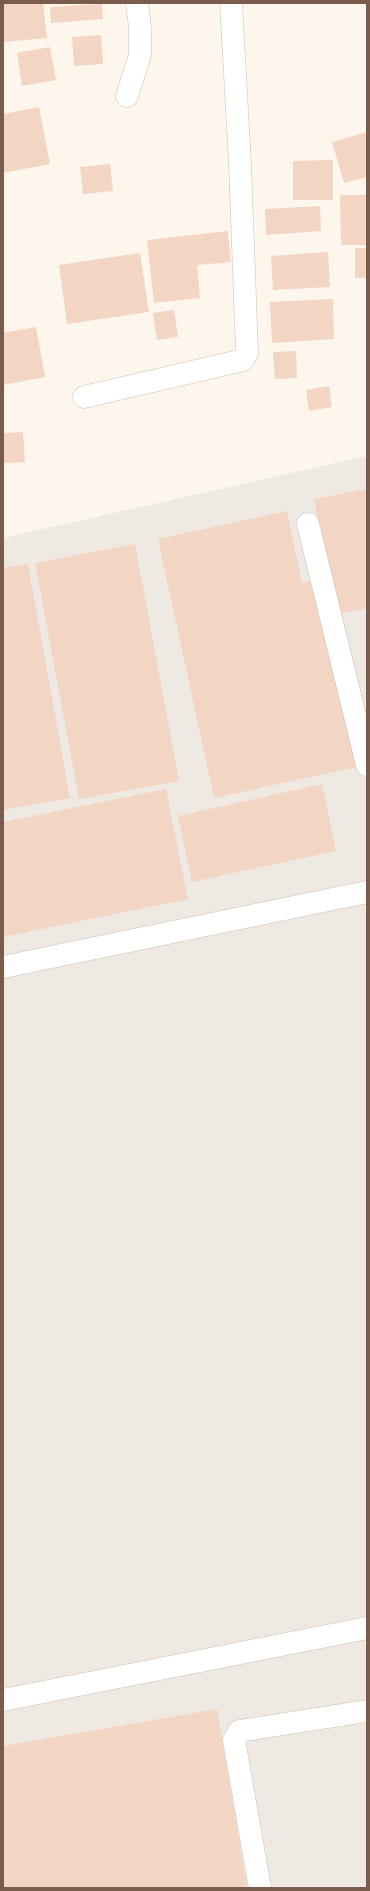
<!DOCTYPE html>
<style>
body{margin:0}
#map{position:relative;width:370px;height:1891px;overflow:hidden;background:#fdf6ec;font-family:Helvetica,sans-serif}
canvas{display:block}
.frame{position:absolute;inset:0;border:4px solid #7a5c4d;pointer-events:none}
</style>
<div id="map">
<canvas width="370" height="1891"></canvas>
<div class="frame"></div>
</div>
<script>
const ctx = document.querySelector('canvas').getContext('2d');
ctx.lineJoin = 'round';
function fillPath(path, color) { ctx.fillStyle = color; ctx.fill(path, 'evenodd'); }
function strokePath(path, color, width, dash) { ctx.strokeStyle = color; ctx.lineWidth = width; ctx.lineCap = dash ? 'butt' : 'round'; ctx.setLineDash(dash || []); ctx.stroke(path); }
fillPath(new Path2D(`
 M367,456V1888H3V538Z`), '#efe9e4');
fillPath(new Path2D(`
 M3,3H43L47,38L3,42Z
 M102,4L103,19L51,23L50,7Z
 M101,35L103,64L74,66L72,37Z
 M50,47L56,80L22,86L17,53Z
 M39,107L50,164L3,173V114Z
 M367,132V177L344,183L332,142Z
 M333,160V200H293V161Z
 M110,164L113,191L83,194L80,167Z
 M340,195H367V245H341Z
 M320,206L321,231L266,235L265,209Z
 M228,231L231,262L197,265L200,298L154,303L147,240Z
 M355,248H367V278H355Z
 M328,252L330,287L273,290L271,256Z
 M140,253L149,312L67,324L59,265Z
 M333,299L334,339L272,343L270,302Z
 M174,310L178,337L157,340L153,313Z
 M36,327L45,377L3,385V333Z
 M296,351L297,378L275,379L273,352Z
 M329,386L332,407L309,411L306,390Z
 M23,432L25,462L3,463V433Z
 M367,489V608L336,615L314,499Z
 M287,511L302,583L318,579L357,767L214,798L158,539Z
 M135,544L179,781L79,799L35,563Z
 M28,564L70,798L3,810V568Z
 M322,784L336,851L192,882L178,816Z
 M166,789L188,899L3,937V822Z
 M217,1709L247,1888H3V1746Z`), '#f3d5c3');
const minor = new Path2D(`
 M127,96L140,55V27L137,3
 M84,397L235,362L243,360L247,353L240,163L231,3
 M308,524L367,765
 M3,967L367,892
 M3,1700L367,1628
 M260,1888L234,1740L239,1731L367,1711`);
strokePath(minor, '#d1beb0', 23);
strokePath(minor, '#fff', 22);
</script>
